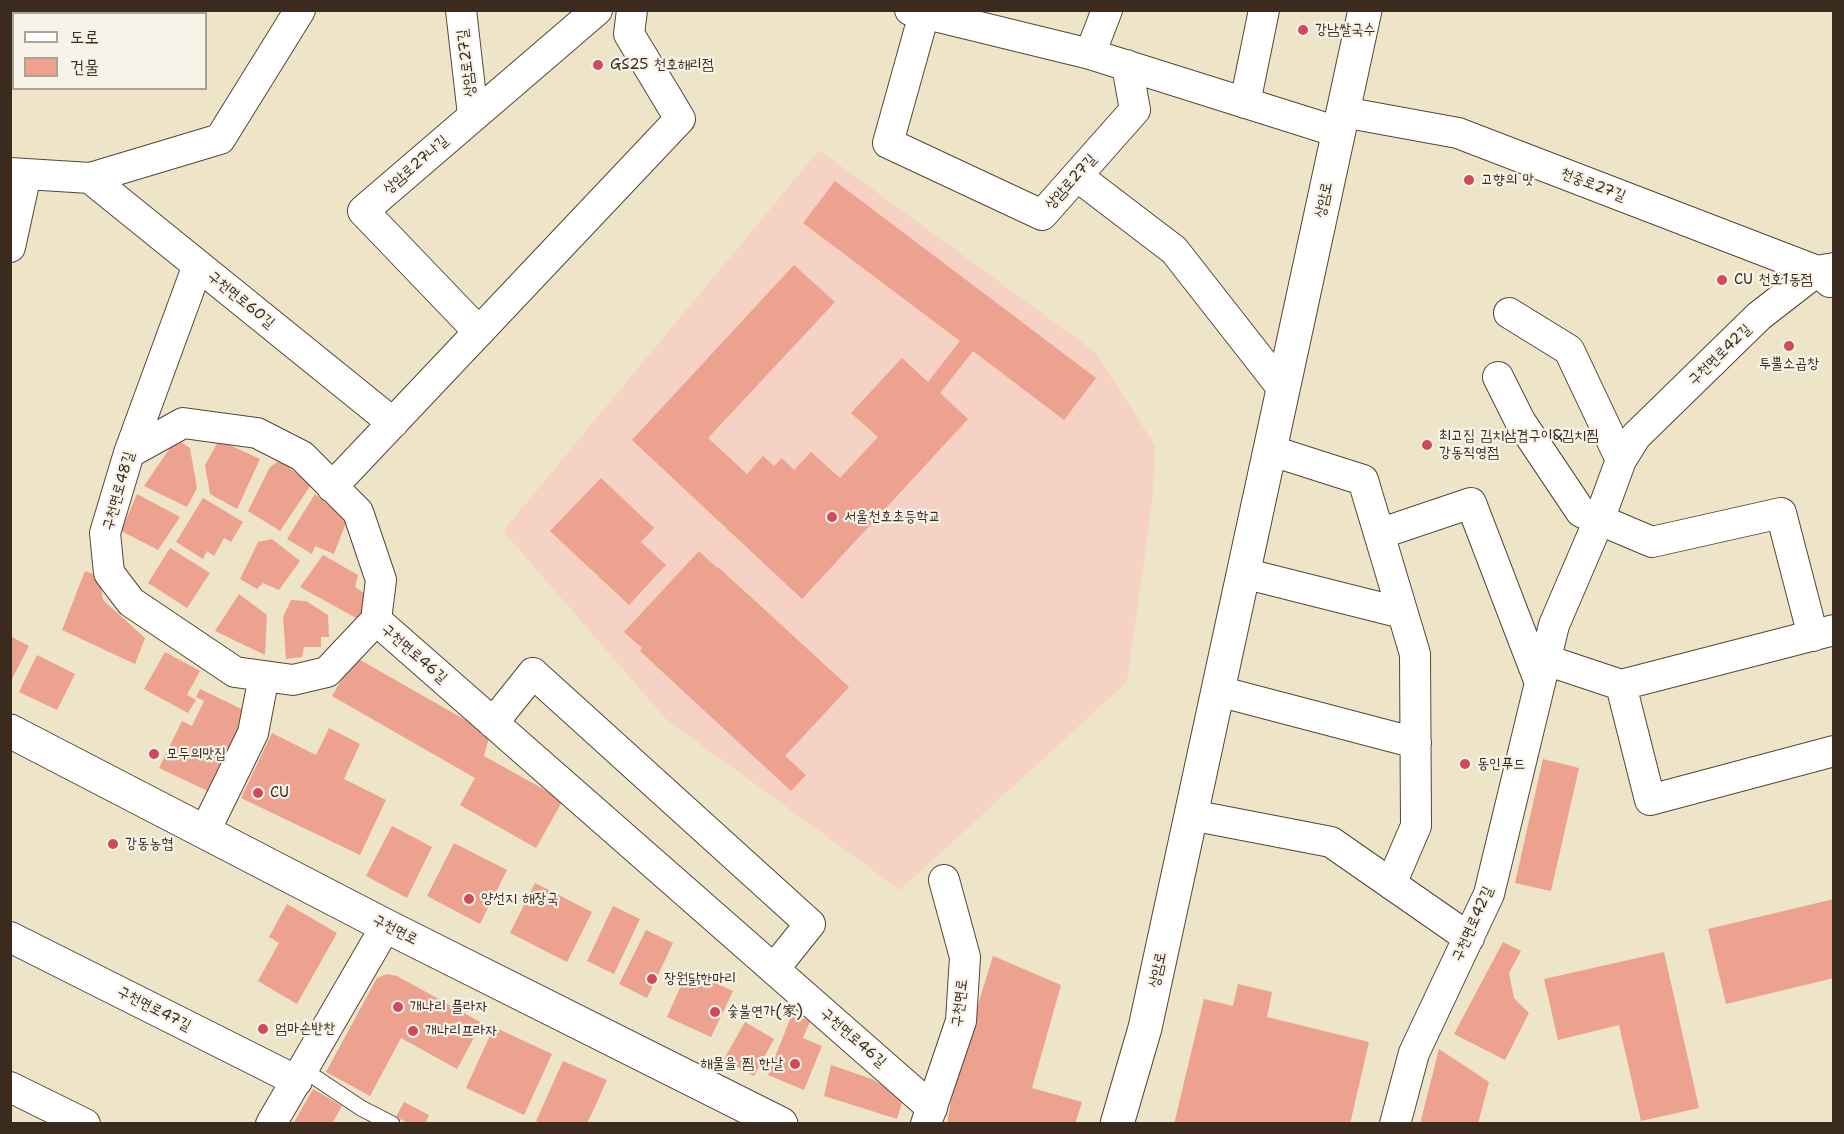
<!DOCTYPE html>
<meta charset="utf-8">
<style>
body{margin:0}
#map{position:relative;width:1844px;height:1134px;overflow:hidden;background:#eee5c8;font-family:"Shantell Sans","Poor Story",sans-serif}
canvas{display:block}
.frame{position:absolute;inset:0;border:12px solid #3b2a1e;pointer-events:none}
.legend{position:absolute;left:12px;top:12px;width:195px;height:78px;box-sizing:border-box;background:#f7f3e8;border:2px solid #aca397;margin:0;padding:8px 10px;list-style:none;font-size:18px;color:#3b2a1e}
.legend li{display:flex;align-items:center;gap:12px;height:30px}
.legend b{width:30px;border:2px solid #aca397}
</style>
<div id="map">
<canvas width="1844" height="1134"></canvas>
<div class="frame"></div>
<ul class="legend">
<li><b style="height:8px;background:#fff"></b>도로</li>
<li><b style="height:16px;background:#eda18f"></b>건물</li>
</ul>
</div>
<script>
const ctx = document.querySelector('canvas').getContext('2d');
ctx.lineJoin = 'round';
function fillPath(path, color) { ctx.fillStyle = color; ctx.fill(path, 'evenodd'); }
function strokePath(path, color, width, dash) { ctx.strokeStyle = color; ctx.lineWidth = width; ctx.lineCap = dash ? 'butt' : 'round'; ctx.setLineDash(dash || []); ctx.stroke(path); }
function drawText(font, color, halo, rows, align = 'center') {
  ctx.font = font + ' "Shantell Sans","LXGW WenKai TC","Poor Story",sans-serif'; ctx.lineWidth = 4.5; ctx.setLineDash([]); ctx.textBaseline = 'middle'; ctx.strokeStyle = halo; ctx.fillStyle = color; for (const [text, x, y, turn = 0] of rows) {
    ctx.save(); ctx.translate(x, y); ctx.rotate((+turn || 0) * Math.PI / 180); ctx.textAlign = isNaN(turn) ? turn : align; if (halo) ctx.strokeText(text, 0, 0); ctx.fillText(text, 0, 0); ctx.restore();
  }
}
fillPath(new Path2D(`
 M819,150L1095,352L1155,445L1152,503L1127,682L900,890L666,719L503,531Z`), '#f5d2c3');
fillPath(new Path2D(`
 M10,10L34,12L14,14V66L10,65Z
 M835,181L1096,378L1064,420L973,351L940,393L968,419L802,599L632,440L794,265L835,302L708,438L747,474L763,456L774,466L782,458L794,470L811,452L840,478L878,437L851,413L902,358L928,382L960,341L803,223Z
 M176,439L190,448L197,488L187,507L144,486Z
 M219,440L260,459L237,509L210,494L205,465Z
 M280,460L311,485L280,531L248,511L270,467Z
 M601,478L654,528L641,542L666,565L629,605L550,531Z
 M137,494L180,517L158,550L121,531Z
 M315,494L347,520L334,554L315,546L312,554L287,539Z
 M203,498L243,522L231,542L224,538L214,556L207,551L203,559L176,542Z
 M272,539L300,561L279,590L263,583L257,589L240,579L258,542Z
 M170,548L210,573L187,608L148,583Z
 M699,551L717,568L718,567L849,687L785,756L806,775L791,791L640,651L642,648L624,632Z
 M323,555L358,575L355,587L369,597L358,619L300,587Z
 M85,571L99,576L103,600L145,638L135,664L62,630Z
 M239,594L267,615L265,655L215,631Z
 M291,600L306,601L328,615L329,637H321V647H304L302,657L286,659L283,617Z
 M10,636L29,646L12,679L10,678Z
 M165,652L200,671L187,695L196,700L188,713L144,689Z
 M37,655L75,674L57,710L19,692Z
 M355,657L490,734L484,756L563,800L536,848L460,805L475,778L332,696Z
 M200,689L250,713L212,793L159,768L182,721L192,726L204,701L196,697Z
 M329,728L360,744L344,779L386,800L360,855L241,798L272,733L316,755Z
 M1543,759L1579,768L1551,891L1515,883Z
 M392,826L432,847L407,898L366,876Z
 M454,843L507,870L480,924L427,896Z
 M535,883L592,912L567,962L510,933Z
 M1834,899V978L1726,1004L1708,929Z
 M287,904L337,933L297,1004L258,981L279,943L269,937Z
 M613,906L640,919L614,974L587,961Z
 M646,930L673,943L647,998L619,984Z
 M1503,942L1521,951L1509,973L1514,998L1529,1013L1505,1060L1454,1034Z
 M1664,952L1699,1108L1641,1121L1619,1025L1558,1040L1544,979Z
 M993,956L1061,985L1032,1088L1082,1102L1075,1124H947L954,1082Z
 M688,970L733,991L711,1037L667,1017Z
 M387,974L397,976L482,1023L457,1069L401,1038L370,1096L326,1072L377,978Z
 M1238,984L1272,992L1267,1017L1369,1042L1350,1124H1174L1204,999L1233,1006Z
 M792,1014L810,1021L803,1038L822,1046L804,1090L768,1075Z
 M745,1022L774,1039L754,1076L724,1059Z
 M494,1027L552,1054L524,1115L466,1088Z
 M1439,1049L1489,1082L1478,1124H1420Z
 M563,1061L607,1080L587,1124H542L536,1121Z
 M831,1065L872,1079L903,1099L897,1119L824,1096Z
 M313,1089L342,1106L333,1122L336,1124H293Z
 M404,1102L429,1115L425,1124H410L396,1117Z`), '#eda18f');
const service = new Path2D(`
 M304,1070L361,1108L392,1124`);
const minor = new Path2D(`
 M461,10L473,115
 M910,10L1090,54L1338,132
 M924,14L888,143L1042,215L1135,110L1127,65
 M1090,54L1107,10
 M1245,103L1264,10
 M1343,112L1458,133L1817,271L1830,282
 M10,173L90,178L220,139L300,10
 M1077,176L1174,250L1283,389
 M90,178L393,423
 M10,247L26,174
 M198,265L129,453L105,533L109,573L131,602L235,672L293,680L327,672L376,620
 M1509,313L1569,350L1621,460
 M479,332L363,211L597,10
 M1498,377L1520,421L1581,512L1652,542L1781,513L1813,636
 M1269,450L1363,480L1415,654L1416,826L1391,884
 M129,453L183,423L257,433L302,456L358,512L381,580L376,620
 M332,487L680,119L629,34L632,10
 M1379,534L1471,503L1540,683
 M1243,573L1402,613
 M376,620L932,1108
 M1546,660L1621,685L1834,630
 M1621,685L1650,800L1834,751
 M1218,691L1416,743
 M493,723L533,673L810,924L774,969
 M1191,815L1331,842L1469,938
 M205,831L253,733L264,676
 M10,937L297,1081
 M10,1087L85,1124
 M271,1124L386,926
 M926,1124L961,1021L965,957L944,880
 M1395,1124L1414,1053L1489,894L1554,625L1599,520L1621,460L1636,436L1759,316L1817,271L1834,268`);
const tertiary = new Path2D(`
 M1117,1124L1145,1028L1365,10`);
const secondary = new Path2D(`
 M10,731L386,926L781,1124`);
strokePath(service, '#564638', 17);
strokePath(minor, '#564638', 32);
strokePath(tertiary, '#564638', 35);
strokePath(secondary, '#564638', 35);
strokePath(service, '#fff', 15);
strokePath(minor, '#fff', 30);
strokePath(tertiary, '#fff', 33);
strokePath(secondary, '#fff', 33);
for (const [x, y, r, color] of [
 [1303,30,6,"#d1495b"],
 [598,65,6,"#d1495b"],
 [1469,180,6,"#d1495b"],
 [1722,280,6,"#d1495b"],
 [1789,346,6,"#d1495b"],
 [1427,445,6,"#d1495b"],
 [832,517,6,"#d1495b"],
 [154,754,6,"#d1495b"],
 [1465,764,6,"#d1495b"],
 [258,793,6,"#d1495b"],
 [113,844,6,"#d1495b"],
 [469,899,6,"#d1495b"],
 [652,979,6,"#d1495b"],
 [398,1007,6,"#d1495b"],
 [715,1012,6,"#d1495b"],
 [263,1029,6,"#d1495b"],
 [413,1031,6,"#d1495b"],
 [795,1064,6,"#d1495b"]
]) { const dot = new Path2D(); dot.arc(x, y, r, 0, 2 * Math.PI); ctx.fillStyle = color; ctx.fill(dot); strokePath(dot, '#f7f3e8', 2); }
drawText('15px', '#3b2a1e', '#f7f3e8', [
 ["강남쌀국수",1315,30],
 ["GS25 천호해리점",610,65],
 ["고향의 맛",1481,180],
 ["CU 천호1동점",1734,280],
 ["투뿔소곱창",1789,364,"center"],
 ["최고집 김치삼겹구이&김치찜",1439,436],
 ["강동직영점",1439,453],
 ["서울천호초등학교",844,517],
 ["모두의맛집",166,754],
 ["동인푸드",1477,764],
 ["CU",270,793],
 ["강동농협",125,844],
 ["양선지 해장국",481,899],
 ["장원닭한마리",664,979],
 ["개나리 플라자",410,1007],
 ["숯불연가(家)",727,1012],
 ["엄마손반찬",275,1029],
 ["개나리프라자",425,1031],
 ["해물을 찜 한날",783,1064,"right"]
], 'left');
drawText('15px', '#3b2a1e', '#f7f3e8', [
 ["상암로27길",467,63,-97],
 ["상암로27나길",416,165,-41],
 ["상암로27길",1071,182,-48],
 ["천중로27길",1593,185,21],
 ["상암로",1324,200,-78],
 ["구천면로60길",241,300,39],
 ["구천면로42길",1720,355,-44],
 ["구천면로48길",119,491,-74],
 ["구천면로46길",414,654,41],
 ["구천면로42길",1473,924,-66],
 ["구천면로",395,930,27],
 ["상암로",1158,970,-78],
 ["구천면로",960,1003,-83],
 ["구천면로47길",154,1009,27],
 ["구천면로46길",853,1038,41]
]);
</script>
